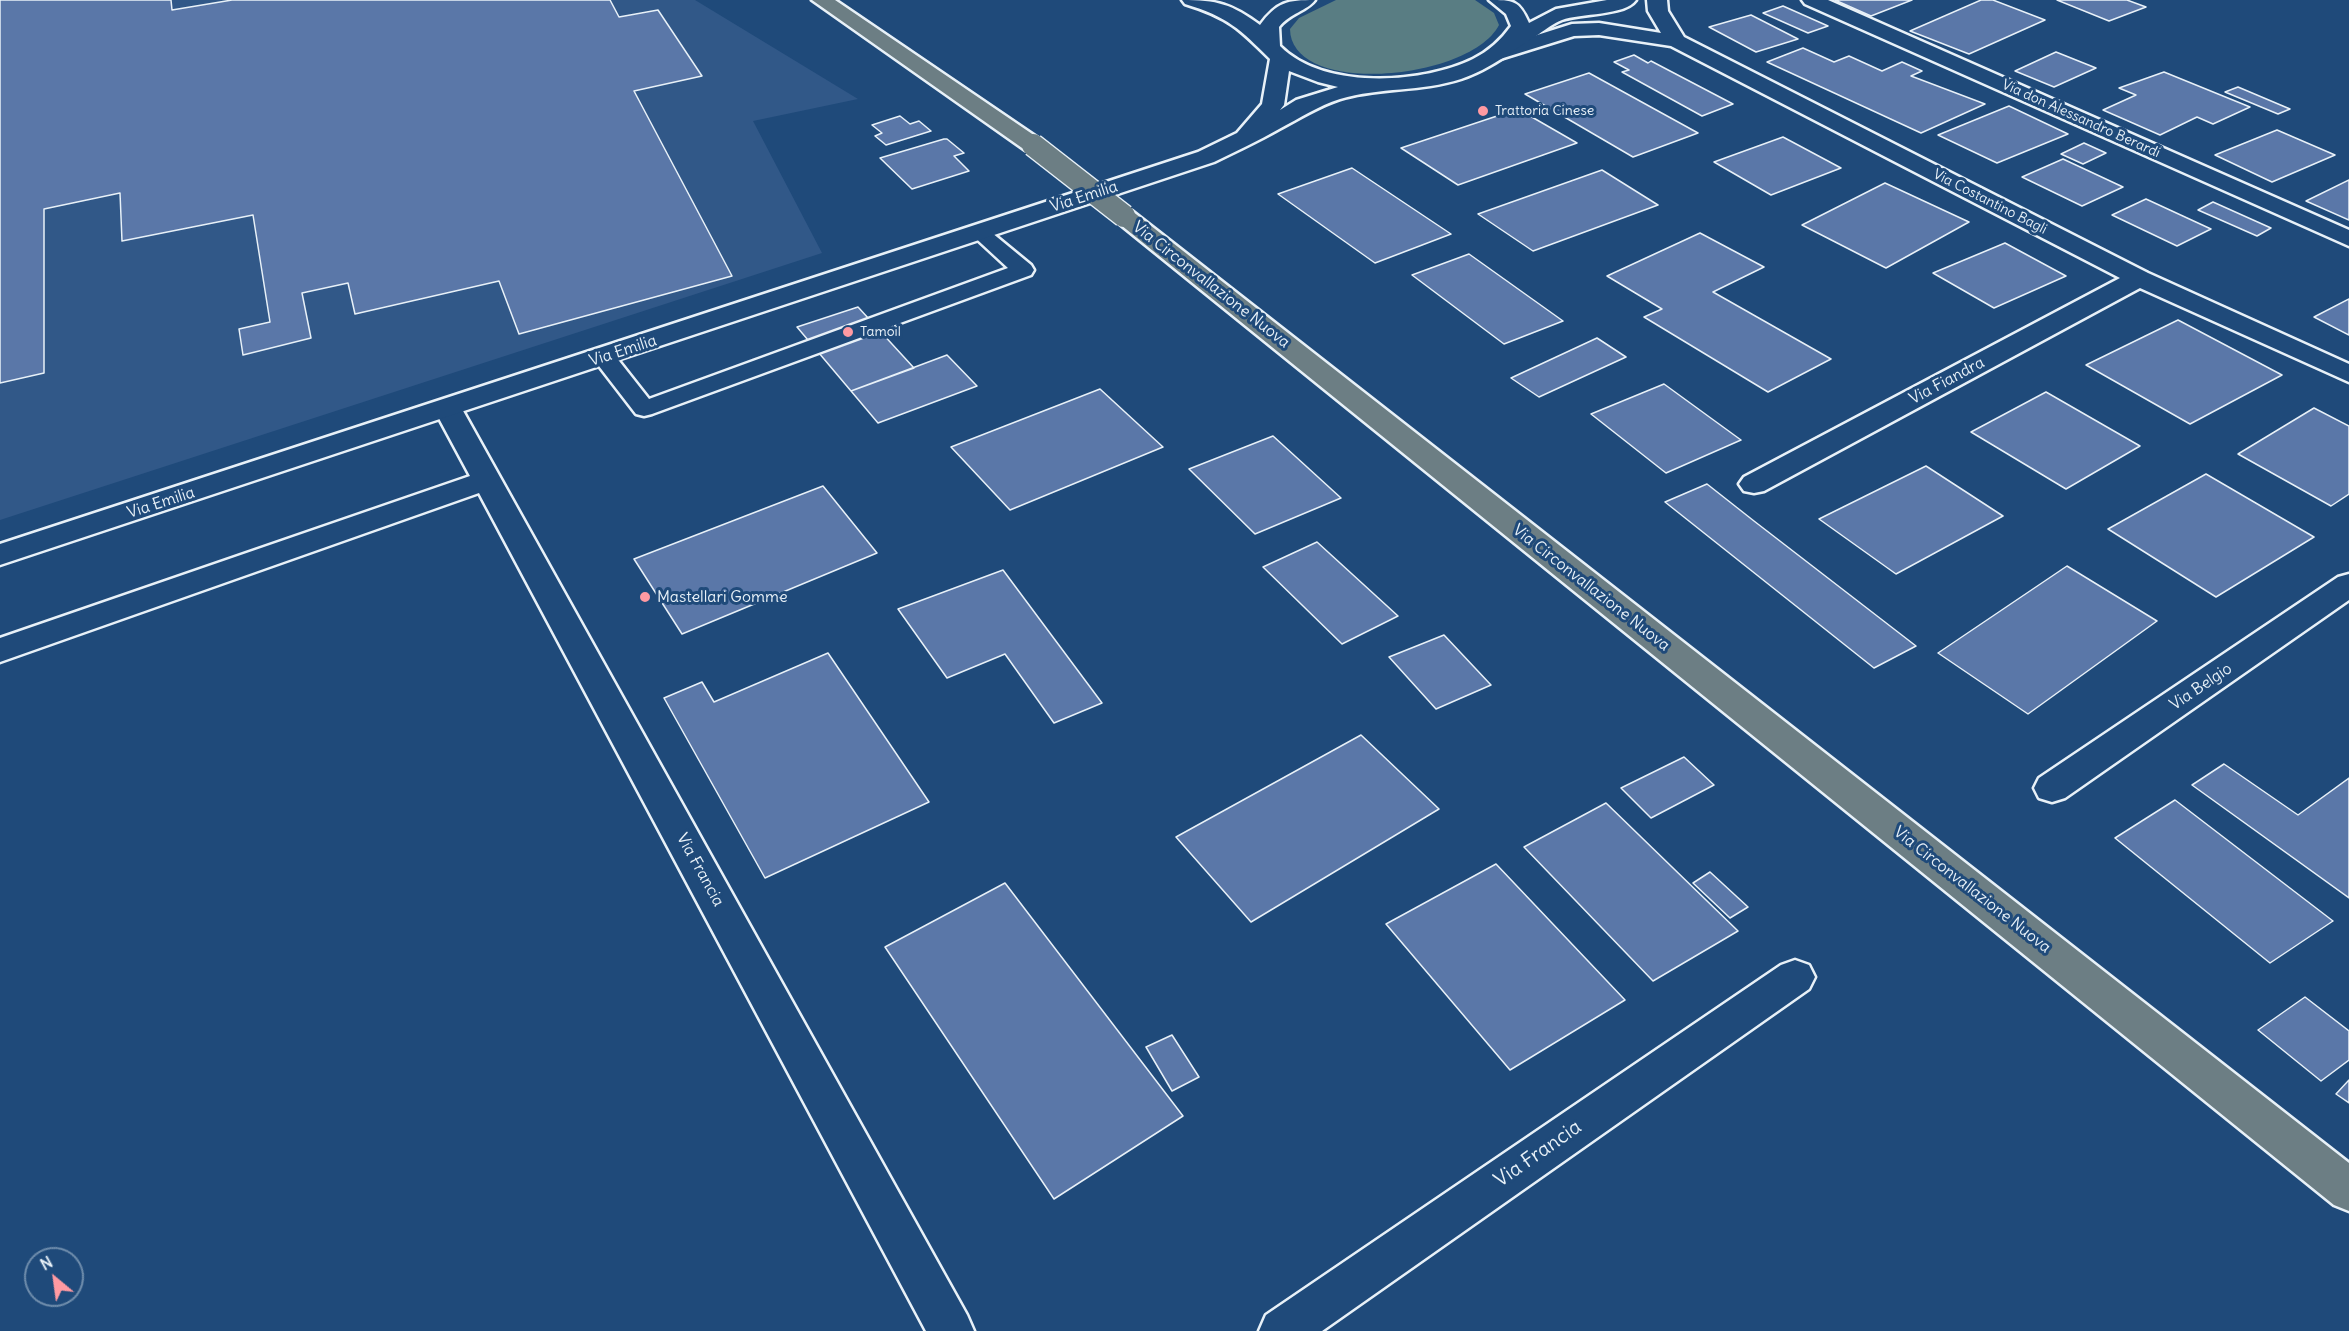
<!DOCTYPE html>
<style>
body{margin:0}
#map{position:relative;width:2349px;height:1331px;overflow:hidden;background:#1f4a7a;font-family:Delius,sans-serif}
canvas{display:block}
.north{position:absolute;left:24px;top:1247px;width:60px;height:60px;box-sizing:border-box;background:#1f4a7a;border:2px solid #6f8dac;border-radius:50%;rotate:331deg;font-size:16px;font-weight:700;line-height:24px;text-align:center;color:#e8f1f8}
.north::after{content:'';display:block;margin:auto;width:21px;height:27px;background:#ff9aa2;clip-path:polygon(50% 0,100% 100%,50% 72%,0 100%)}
</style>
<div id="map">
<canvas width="2349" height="1331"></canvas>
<div class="north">N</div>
</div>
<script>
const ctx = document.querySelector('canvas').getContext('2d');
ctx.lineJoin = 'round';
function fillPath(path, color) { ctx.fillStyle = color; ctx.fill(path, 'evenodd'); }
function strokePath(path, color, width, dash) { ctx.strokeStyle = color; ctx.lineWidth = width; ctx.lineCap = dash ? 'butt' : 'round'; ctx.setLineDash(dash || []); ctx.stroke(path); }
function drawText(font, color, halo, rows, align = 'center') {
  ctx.font = font + ' Delius,sans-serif'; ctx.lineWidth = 6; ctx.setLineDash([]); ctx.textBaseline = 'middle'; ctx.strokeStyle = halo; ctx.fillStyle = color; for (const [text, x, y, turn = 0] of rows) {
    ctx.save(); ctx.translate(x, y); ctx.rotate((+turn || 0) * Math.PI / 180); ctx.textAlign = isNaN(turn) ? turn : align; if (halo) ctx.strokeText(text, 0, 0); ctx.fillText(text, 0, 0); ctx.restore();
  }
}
fillPath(new Path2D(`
 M0,0H695L858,99L753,121L822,253L0,520Z`), '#315888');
fillPath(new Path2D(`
 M1336,0H1475L1494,13L1499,25C1471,80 1291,98 1290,29L1299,18Z`), '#597d83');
const building = new Path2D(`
 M0,0H171L172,10L232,0H610L619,17L658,10L702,76L634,91L732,276L519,334L499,281L355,314L348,283L302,293L311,338L243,355L239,329L270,322L253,215L122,241L120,193L44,209V373L0,383Z
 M1835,0H1912L1871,16Z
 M1981,0H1993L2045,20L1969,54L1910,31Z
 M2057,0H2127L2146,7L2109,21Z
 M1783,6L1828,26L1808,33L1763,13Z
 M1751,15L1798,39L1756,52L1709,27Z
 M1803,48L1834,62L1849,56L1882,71L1902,62L1922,71L1911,76L1985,104L1921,133L1767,62Z
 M2056,52L2096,68L2054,87L2015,71Z
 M1634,55L1648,63L1651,61L1733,104L1702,116L1622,72L1629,70L1614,62Z
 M2164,72L2250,107L2213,124L2197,117L2160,135L2103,110L2136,95L2119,88Z
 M1589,73L1698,133L1633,157L1525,94Z
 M2238,87L2290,109L2278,114L2225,92Z
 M2009,106L2068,134L1997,163L1938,135Z
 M1518,109L1577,143L1458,185L1401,148Z
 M900,116L910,124L919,121L931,131L886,145L875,136L882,133L872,125Z
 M2277,130L2335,155L2272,182L2215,155Z
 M1783,137L1841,168L1771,195L1714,162Z
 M944,139H947L964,153L954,156L969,171L912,189L880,158Z
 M2084,143L2106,153L2083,164L2061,154Z
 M2063,159L2123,187L2082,206L2022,177Z
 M1352,168L1451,234L1375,263L1278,194Z
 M1602,170L1658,205L1533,251L1478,214Z
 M2349,180V220L2306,201Z
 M1885,183L1969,222L1886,268L1802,225Z
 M2146,199L2211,229L2177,246L2112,215Z
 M2213,202L2271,228L2257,236L2198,210Z
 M1700,233L1764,267L1713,292L1831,359L1768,392L1644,317L1662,309L1607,276Z
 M2005,243L2066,276L1994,308L1933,273Z
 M1469,254L1563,321L1504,344L1412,275Z
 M2349,299V335L2314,317Z
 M858,307L914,368L851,391L797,327Z
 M2178,320L2282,375L2190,424L2086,365Z
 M1597,338L1626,357L1539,397L1511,378Z
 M947,355L977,386L878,423L851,391Z
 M1664,384L1741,440L1666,473L1591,414Z
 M1100,389L1163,447L1010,510L951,447Z
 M2046,392L2140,446L2066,489L1971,432Z
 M2314,408L2349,426V494L2331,506L2238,454Z
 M1273,436L1341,498L1255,534L1189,469Z
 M1926,466L2003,516L1896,574L1819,519Z
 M2206,474L2314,537L2216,597L2108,529Z
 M1707,484L1754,521L1916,646L1874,668L1665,502Z
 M823,486L877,553L682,634L634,559Z
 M1317,542L1398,616L1342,644L1263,567Z
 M2067,566L2157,621L2028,714L1938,653Z
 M1003,570L1102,703L1054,723L1005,654L947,678L898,609Z
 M1444,635L1491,685L1436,709L1389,657Z
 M828,653L929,802L765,878L664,698L702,682L714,702Z
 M1361,735L1439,809L1251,922L1176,837Z
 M1684,757L1714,785L1651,818L1621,788Z
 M2224,764L2298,815L2349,778V898L2192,785Z
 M2175,800L2333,921L2270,963L2115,838Z
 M1606,803L1738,931L1653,981L1524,847Z
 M1496,864L1625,1000L1510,1070L1386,924Z
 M1710,872L1748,907L1730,918L1693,883Z
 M1005,883L1183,1116L1054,1199L885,947Z
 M2305,997L2349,1031V1060L2321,1081L2258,1030Z
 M1172,1035L1199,1077L1172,1091L1146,1047Z
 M2349,1080V1103L2336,1094Z`);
fillPath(building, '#5a77a8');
strokePath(building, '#e8f1f8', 1.5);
const lane = new Path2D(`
 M979,226L986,228L1031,265L1034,270L1031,275L652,414L644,416L636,414L592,357L596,352L604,350L612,352L649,399L1008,268L969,232L972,228Z`);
const street = new Path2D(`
 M1647,0H1667L1668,11L1684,37L2148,273L2349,364V382L2140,288L1764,491L1754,493L1744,491L1739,484L1744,477L2120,278L1671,46L1599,35L1574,36L1500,59L1493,57L1490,53L1493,49L1572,24L1599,23L1661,33L1648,11Z
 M1802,0H1828L2349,230V246L1805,4Z
 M448,401L458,403L462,409L967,1315L974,1331H926L479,493L0,662V638L470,476L434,409L438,403Z
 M2349,574V600L2065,798L2052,802L2039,798L2034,788L2039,778L2338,577Z
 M1795,960L1809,965L1815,977L1809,989L1322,1331H1259L1266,1315L1781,965Z`);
const secondary = new Path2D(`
 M1182,0C1217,0 1232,4 1260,25C1277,2 1287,0 1315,0C1307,11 1290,13 1279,27L1280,46C1323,90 1422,84 1473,59C1489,51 1501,40 1511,26L1506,14L1489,0C1513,0 1519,0 1529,23L1556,9L1607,0H1636C1625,16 1580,13 1562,20C1554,23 1546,29 1539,34C1513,50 1491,69 1461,79C1421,92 1380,87 1340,99C1318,106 1300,118 1279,129C1258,141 1236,151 1214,162L0,565V544L1198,152L1237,133L1262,104L1270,59C1240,29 1228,17 1185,4ZM1289,71L1318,82L1338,87L1296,100L1280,110L1284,105Z`);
const primary = new Path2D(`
 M812,0H835L1041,140L1044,145L1041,150L1033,152L1025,150Z
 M1124,209L1132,211L2349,1163V1211L2334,1205L1116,221L1112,216L1116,211Z`);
strokePath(lane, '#e8f1f8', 5);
strokePath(street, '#e8f1f8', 5);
strokePath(secondary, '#e8f1f8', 5);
strokePath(primary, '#e8f1f8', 5);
fillPath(lane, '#1f4a7a');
fillPath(street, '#1f4a7a');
fillPath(secondary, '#1f4a7a');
fillPath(primary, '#6c7e84');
const primaryBridge = new Path2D(`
 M1033,145L1124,216`);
strokePath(primaryBridge, '#e8f1f8', 25, []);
strokePath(primaryBridge, '#6c7e84', 22);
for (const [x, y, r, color] of [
 [1483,111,6,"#ff9aa2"],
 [848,332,6,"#ff9aa2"],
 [645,597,6,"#ff9aa2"]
]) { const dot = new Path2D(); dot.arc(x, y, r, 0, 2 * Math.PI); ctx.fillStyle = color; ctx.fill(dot); strokePath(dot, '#1f4a7a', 2); }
drawText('14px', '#e8f1f8', '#1f4a7a', [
 ["Trattoria Cinese",1495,111],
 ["Tamoil",860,332]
], 'left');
drawText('14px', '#e8f1f8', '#1f4a7a', [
 ["Via don Alessandro Berardi",2081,119,24],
 ["Via Costantino Bagli",1990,202,27]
]);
drawText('16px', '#e8f1f8', '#1f4a7a', [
 ["Via Emilia",1084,197,-18],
 ["Via Circonvallazione Nuova",1211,285,38],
 ["Via Emilia",623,351,-18],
 ["Via Fiandra",1947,381,-28],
 ["Via Emilia",161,503,-18],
 ["Via Circonvallazione Nuova",1591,588,38],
 ["Via Belgio",2201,687,-34],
 ["Via Francia",700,870,61],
 ["Via Circonvallazione Nuova",1972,890,38]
]);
drawText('16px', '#e8f1f8', '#1f4a7a', [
 ["Mastellari Gomme",657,597]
], 'left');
drawText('20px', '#e8f1f8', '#1f4a7a', [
 ["Via Francia",1538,1154,-35]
]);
</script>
